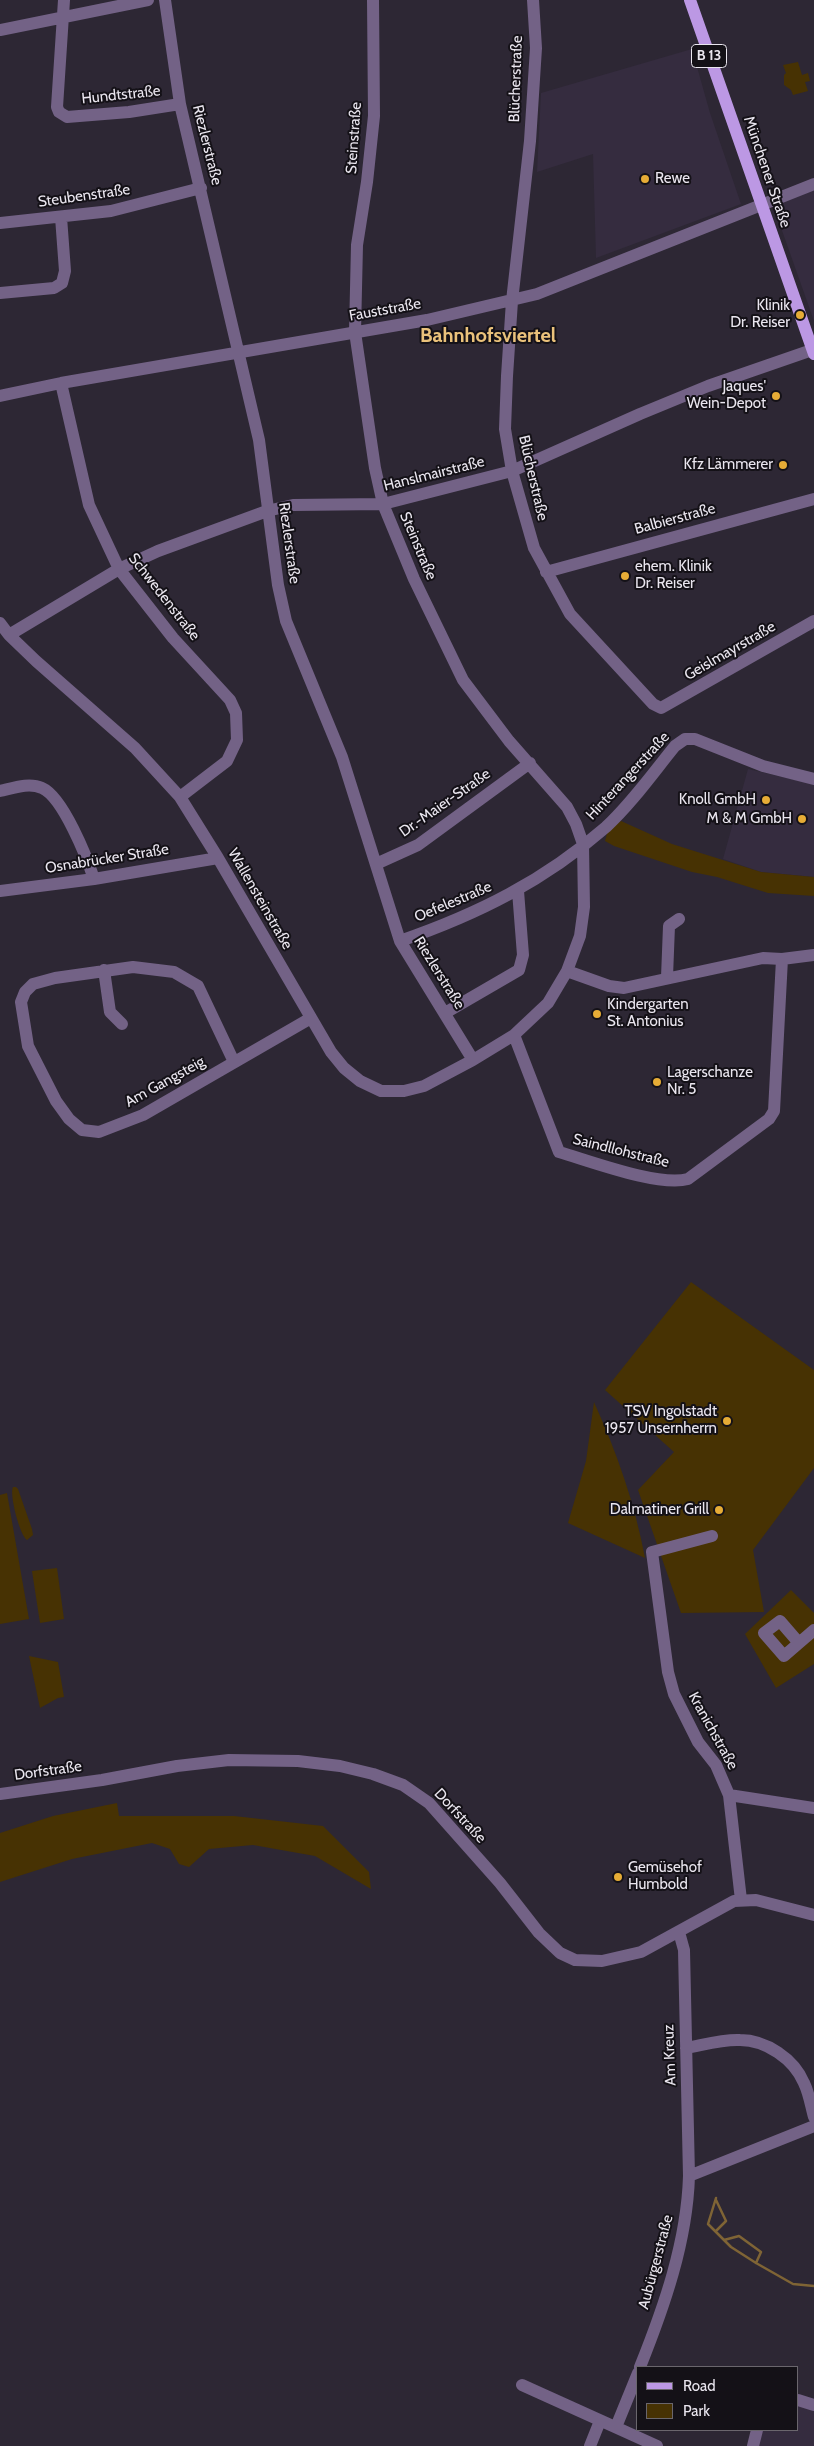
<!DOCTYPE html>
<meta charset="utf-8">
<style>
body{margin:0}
#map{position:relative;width:814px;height:2446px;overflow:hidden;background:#2d2734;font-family:Cabin,sans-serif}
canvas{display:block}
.legend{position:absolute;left:636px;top:2366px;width:162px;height:65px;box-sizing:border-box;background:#141117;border:1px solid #6a666d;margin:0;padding:6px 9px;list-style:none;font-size:15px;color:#eae6ef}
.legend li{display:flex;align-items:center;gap:10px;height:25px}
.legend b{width:25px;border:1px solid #6a666d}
</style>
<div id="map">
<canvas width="814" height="2446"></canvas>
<ul class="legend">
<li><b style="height:6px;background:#bc98e4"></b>Road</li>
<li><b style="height:14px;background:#473203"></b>Park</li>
</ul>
</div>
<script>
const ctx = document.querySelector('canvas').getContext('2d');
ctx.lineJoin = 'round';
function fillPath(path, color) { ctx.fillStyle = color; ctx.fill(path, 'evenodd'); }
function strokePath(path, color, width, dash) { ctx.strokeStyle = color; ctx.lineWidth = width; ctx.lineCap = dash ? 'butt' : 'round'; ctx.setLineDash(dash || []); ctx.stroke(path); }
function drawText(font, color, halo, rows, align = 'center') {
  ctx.font = font + ' Cabin,sans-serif'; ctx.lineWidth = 4; ctx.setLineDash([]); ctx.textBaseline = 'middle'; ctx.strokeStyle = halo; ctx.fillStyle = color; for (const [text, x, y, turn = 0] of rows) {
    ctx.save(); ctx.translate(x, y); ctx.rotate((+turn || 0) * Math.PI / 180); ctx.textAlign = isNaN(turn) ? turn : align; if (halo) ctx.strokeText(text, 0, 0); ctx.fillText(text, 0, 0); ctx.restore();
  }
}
fillPath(new Path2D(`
 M692,49L710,113L741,204L596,258L593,154L537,172L541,93Z
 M814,188V321L773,205Z
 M748,769L814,784V877L761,872L723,859Z
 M798,2404L814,2410V2446H757L761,2430H798Z`), '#352c3f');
fillPath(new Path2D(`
 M798,62L802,75L808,73L810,81L805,82L808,91L793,95L791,90L784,85V75L786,73L783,65Z
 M621,821L672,844L761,872L814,877V896L768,893L717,877L692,872L614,846L605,841L608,830Z
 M691,1282L814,1370V1468L753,1550L764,1612L681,1613L638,1490L674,1452L605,1390Z
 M594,1402C617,1453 635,1504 645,1558L568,1523L586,1461Z
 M13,1487H16L18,1489L32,1529L33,1535L27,1540C20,1536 9,1494 13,1487Z
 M7,1493L29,1619L0,1624V1495Z
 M57,1568L64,1619L40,1623L32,1571Z
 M791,1590L814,1613V1664L776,1688L745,1634Z
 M29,1656L58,1662L64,1697L58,1698L40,1708Z
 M117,1803L119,1816H234L323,1826L369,1872L371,1889L315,1856L253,1845L209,1849L189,1867L179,1864L170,1849L152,1843L72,1859L0,1882V1833L53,1816Z`), '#473203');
strokePath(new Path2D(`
 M716,2198L708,2224L731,2247L756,2263L793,2284L814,2286
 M716,2231L726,2221L716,2200
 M724,2240L739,2236L761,2252L756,2263`), '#7f6435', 2.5);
strokePath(new Path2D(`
 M64,0L57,107L59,112L67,117L129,112L180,104
 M165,0L180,104L259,440L278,585L286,621L342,757L400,941L473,1060
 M533,0L536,48L530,141L512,301L507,376L505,429L512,471L534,548L570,614L653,704L661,708L814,621
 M0,30L148,0
 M0,223L111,211L201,188
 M0,293L54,288L62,283L65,271L61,217
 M61,383L89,505L119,569L173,638L230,700L236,713L237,740L227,761L180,797
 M0,396L61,383L427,320L537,294L814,184
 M546,572L814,499
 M0,623L9,635L36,661L135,748L180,797L218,858L331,1052L344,1068L360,1081L381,1091H404L424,1086L473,1060L514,1035L548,1003L567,971L580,936L584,907L583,844L576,824L567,807L509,741L463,680L414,579L383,504L375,468L355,332L357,245L367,182L374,116L373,0
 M9,635L119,569L158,551L267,511L293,505L383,504L512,471L640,414L708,386L812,350
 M0,791C13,788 29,782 42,788C63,797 87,858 94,879
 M376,864L418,845L530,763
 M0,891L94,879L218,858
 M400,941C478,914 544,881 606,827C632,803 653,773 675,746L685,739H695L763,766L814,779
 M104,970L110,1012L122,1024
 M567,971L609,986L624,988L763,958L782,959L814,955
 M667,977L669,926L679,919
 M445,1013L519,970L523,955L518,891
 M514,1035L559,1152C590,1161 659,1187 688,1179L769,1119L774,1111L782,959
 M234,1062L198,986L174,972L133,967L55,978L33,984L25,992L21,1002L28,1046L56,1101L69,1119L82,1130L99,1132L143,1115L311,1018
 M712,1536L652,1552L668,1672L674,1694L698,1742L716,1765L729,1795L741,1900
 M780,1621L799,1643L784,1656L764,1633Z
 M799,1643L814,1630
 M0,1794L102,1780L177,1766L229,1760L298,1761L340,1766L373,1774L403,1785L429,1803L500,1883L539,1933L560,1953L575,1960L602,1961L641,1952L734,1901L756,1900L814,1915
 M729,1795L814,1808
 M679,1932L684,1950L689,2176
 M686,2048C703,2045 723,2039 740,2040C766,2040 794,2059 804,2083C809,2093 811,2106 814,2117
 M640,2367C664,2307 687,2242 689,2176L814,2126
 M522,2385L657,2446
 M798,2400L814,2405
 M616,2427L638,2373
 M590,2446L600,2421
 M753,2446L757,2430`), '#736286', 12);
strokePath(new Path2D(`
 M690,0L814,354`), '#bc98e4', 12);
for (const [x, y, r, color] of [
 [645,179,5,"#e6ac36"],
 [800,315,5,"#e6ac36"],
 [776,396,5,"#e6ac36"],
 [783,465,5,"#e6ac36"],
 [625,576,5,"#e6ac36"],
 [766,800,5,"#e6ac36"],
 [802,819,5,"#e6ac36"],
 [597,1014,5,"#e6ac36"],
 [657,1082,5,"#e6ac36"],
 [727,1421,5,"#e6ac36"],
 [719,1510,5,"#e6ac36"],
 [618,1877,5,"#e6ac36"]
]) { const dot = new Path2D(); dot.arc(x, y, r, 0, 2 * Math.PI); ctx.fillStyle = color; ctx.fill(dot); strokePath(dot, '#141117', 2); }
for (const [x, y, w] of [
 [709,56,35]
]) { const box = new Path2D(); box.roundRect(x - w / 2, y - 11.5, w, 23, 4); ctx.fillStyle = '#141117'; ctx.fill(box); strokePath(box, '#eae6ef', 1); }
drawText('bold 14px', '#eae6ef', null, [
 ["B 13",709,56]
]);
drawText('15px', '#eae6ef', '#141117', [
 ["Blücherstraße",516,79,-88],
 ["Hundtstraße",121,95,-6],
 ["Steinstraße",354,138,-86],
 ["Riezlerstraße",207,145,76],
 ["Münchener Straße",767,172,71],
 ["Steubenstraße",84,196,-8],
 ["Fauststraße",385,310,-10],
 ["Hanslmairstraße",434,474,-14],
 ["Blücherstraße",533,478,77],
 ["Balbierstraße",675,519,-15],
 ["Riezlerstraße",289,543,82],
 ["Steinstraße",418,546,67],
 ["Schwedenstraße",164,597,52],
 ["Geislmayrstraße",730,651,-30],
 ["Hinterangerstraße",628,776,-47],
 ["Dr.-Maier-Straße",445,803,-35],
 ["Osnabrücker Straße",107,859,-9],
 ["Wallensteinstraße",260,899,60],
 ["Oefelestraße",453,902,-23],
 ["Riezlerstraße",439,973,58],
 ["Am Gangsteig",165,1082,-29],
 ["Saindllohstraße",621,1151,14],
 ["Kranichstraße",713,1731,61],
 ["Dorfstraße",48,1771,-8],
 ["Dorfstraße",460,1816,47],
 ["Am Kreuz",670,2055,-92],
 ["Aubürgerstraße",656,2262,-75]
]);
drawText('15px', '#eae6ef', '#141117', [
 ["Rewe",655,179,"left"],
 ["Klinik",790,306],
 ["Dr. Reiser",790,323],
 ["Jaques'",766,387],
 ["Wein-Depot",766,404],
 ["Kfz Lämmerer",773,465],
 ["ehem. Klinik",635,567,"left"],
 ["Dr. Reiser",635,584,"left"],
 ["Knoll GmbH",756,800],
 ["M & M GmbH",792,819],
 ["Kindergarten",607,1005,"left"],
 ["St. Antonius",607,1022,"left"],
 ["Lagerschanze",667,1073,"left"],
 ["Nr. 5",667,1090,"left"],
 ["TSV Ingolstadt",717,1412],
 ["1957 Unsernherrn",717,1429],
 ["Dalmatiner Grill",709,1510],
 ["Gemüsehof",628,1868,"left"],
 ["Humbold",628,1885,"left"]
], 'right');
drawText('bold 20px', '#eac27b', '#141117', [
 ["Bahnhofsviertel",488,336]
]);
</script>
